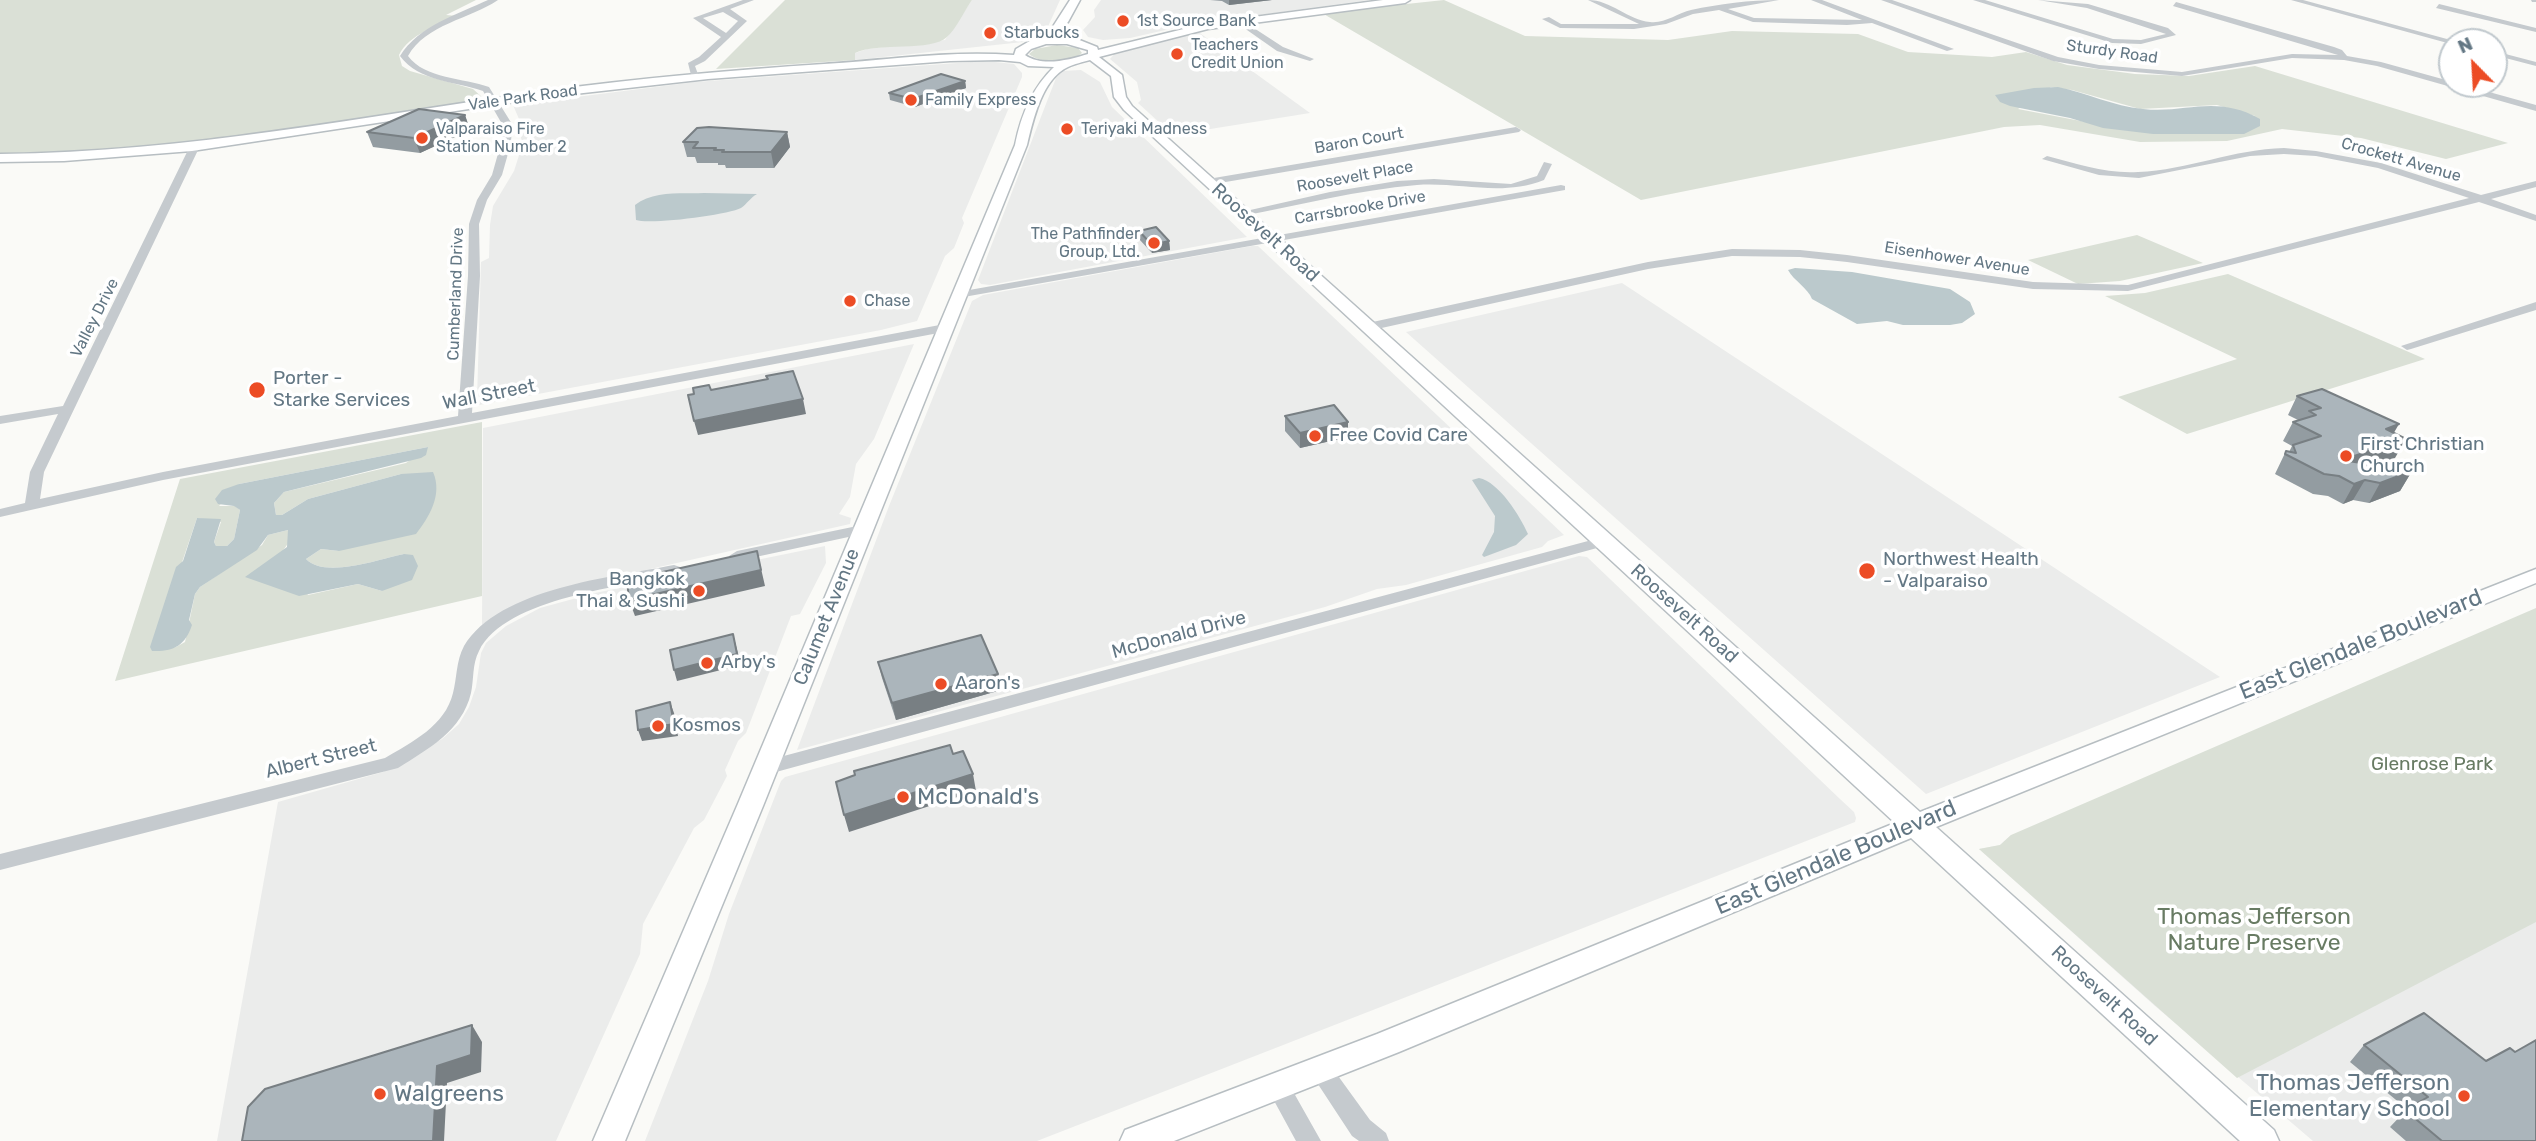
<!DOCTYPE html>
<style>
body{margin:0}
#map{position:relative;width:2536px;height:1141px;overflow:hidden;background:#fafaf7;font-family:Rubik,sans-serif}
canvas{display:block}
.north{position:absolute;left:2438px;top:28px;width:70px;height:70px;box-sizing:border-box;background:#fff;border:2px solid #c1c9ce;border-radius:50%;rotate:336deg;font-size:19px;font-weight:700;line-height:28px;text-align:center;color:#637784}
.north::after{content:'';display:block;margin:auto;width:24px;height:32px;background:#ec4c25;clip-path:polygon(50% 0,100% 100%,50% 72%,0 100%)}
</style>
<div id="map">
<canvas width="2536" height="1141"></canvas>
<div class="north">N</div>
</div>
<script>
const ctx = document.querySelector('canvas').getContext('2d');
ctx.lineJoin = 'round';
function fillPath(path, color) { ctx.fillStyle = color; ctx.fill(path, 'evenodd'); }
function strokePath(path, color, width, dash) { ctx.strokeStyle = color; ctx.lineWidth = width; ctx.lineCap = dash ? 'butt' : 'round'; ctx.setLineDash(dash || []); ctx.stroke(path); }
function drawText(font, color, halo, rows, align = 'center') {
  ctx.font = font + ' Rubik,sans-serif'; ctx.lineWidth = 7; ctx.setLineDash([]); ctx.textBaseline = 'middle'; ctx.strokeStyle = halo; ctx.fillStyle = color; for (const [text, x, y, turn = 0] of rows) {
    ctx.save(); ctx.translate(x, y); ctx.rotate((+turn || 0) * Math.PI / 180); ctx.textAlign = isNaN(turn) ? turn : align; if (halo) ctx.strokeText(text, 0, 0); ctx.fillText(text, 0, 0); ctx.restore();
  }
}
fillPath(new Path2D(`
 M972,0H1060L1046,31L1023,42L855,60V53L867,49L945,40Z
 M1101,0H1370L1192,24L1130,38L1103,40L1088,37L1083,30L1095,17L1094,10Z
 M1197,31L1310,113L1173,135L1138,103L1141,100L1137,82L1110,59L1115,53Z
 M985,61L1014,64L1022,73V77L962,218L964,223L954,248L945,256L917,321L881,330L479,405L477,400L481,262L489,258L490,225L493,206L514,171L522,146L519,119L513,105L695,82Z
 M1081,70L1100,82L1112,107L1247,237L990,285L981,284L978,280L1056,78L1062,71Z
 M1252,246H1258L1564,535L1548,541L1542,547L1406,585L1377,589L1325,607L797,750L889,506L972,301L983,295Z
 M1622,283L1897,464L2220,677L1926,794L1406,332Z
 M914,344L874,439L856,464L850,497L839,514L851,518L850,524L588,583L494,617L482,625L483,428Z
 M825,546L826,563L800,614L791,616L746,733L738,741L725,770L727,776L704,820L694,828L643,924L640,954L556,1141H217L278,802L383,772L442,739L459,724L469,707L476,687L481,653L486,643L506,626L540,608L595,593Z
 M1579,556L1587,557L1840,799L1854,812L1856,818L1855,822L1037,1141H645L708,981L729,914L781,781L785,777Z
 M2011,835L2536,905V1141H2313L2155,1006L1979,849L2000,845Z`), '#ebeceb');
fillPath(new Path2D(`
 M0,0H476L446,15L458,16C438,26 409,34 399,55L402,66L410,71L473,89L483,98L479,101L330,127L134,150L0,154Z
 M785,0H972C964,11 957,28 947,37C932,52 877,42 855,53V60L716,69Z
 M1444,0L1525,36L1668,40L1732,31L1858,34L1908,52L1992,57L2026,52L2067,65L2135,74L2189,76L2255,66L2508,143L2446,159L2361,138L2282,129L2227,141L2140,142L2040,125L2004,127L1641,200L1322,13ZM2051,87L2072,90L2140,109L2217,105L2255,116L2086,122L2018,109Z
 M1057,45L1078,48L1082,53C1069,63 1042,65 1029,54L1035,49Z
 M2137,235L2203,263L2120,281L2078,284L2028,260Z
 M2228,274L2425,359L2187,434L2118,397L2237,359L2105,296L2145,293Z
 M482,422V596L115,681L180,479ZM428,447L406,463L284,492L274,503L276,515H282L308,499L401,474L339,551L321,549L306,559C325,579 379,559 404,554L382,591L358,584L308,595L282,552L289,542L288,530L268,535L262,545L200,587L195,594L185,642L176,647L152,651L197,518L221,522L214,542L216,546H227L234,539L240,510L235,506H219L239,484Z
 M2536,608V922L2237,1078L1979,849L2000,845L2011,835Z`), '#dae0d6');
fillPath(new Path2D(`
 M2058,87C2087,93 2113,106 2143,109C2186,114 2215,94 2260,119V126L2244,134H2153L2103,128L2070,118L2010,106L2000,102L1995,95L2034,88Z
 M704,193L757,194C750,198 747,204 741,208C728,215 649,225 636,220L635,205C654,190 681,194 704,193Z
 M1795,268L1852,272L1950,289L1970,302L1975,314L1962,323L1950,325H1903L1887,321L1857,324L1812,299C1808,288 1794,281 1788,270Z
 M428,447L426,455L421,458L284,492L274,503L276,515H282L308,499L401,474L433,472C443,495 429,517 416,534L339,551L321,549L306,559C325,579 379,559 404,554L413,555L418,566L412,580L382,591L358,584L299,596L245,577L287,547L288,530L268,535L257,550L200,587L195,594L189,620L192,625C185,646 173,652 152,651L150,647L176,567L183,561L197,518L221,519L214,542L216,546H227L234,539L240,510L234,506L218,504L215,499L222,490L239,484Z
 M1479,478C1499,482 1520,516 1528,534L1516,545L1484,557L1482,555L1494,532L1495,516L1472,480Z`), '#bbc9cc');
const secondary = new Path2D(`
 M1070,0H1080L1068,22L1053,37L1077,39L1097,47L1098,50L1208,23L1383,0H1410L1405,3L1208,29L1099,57L1122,75L1126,97L1132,106L1920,812L2536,569V583L1936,827L2274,1130L2279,1141H2240L1911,838L1399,1052L1174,1141H1120L1125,1130L1377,1034L1895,823L1124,110L1114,97L1111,76L1090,60C1083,62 1074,64 1068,67C1042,79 1033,120 1027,145L763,806L625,1141H593L737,806L1015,145C1021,115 1032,88 1054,67L1028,66L1020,62L999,60L950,61L708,79L548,97L192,151L64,161L0,162V154C190,152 364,116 551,90C641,78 733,70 824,64C887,60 950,50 1014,55L1016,49L1052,28ZM1046,44H1067L1088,50V54C1069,60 1042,67 1025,55L1031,49Z`);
strokePath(secondary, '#b7bec2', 3);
fillPath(new Path2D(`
 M488,0H498C470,19 426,24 408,56C425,79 464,78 489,87L512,124L511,143L502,175L487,200L479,224L480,276L472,413L945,324L951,328L949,331L163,480L0,517V509L25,503L30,472L58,414L0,424V416L63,406L189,148L194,145L199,148L44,472L40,499L163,472L458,416L468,276L469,224L477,200L492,175L501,143L502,124L483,91C455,81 419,82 400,56C418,26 458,14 488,0Z
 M743,0H754L730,9L747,21L705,61L695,66L699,77L692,79L688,63L699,57L721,37L693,18ZM723,12L738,21L726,33L703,18Z
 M1588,0C1611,0 1628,20 1650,22C1664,24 1678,13 1691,10C1719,4 1750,0 1779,0L1728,9L1754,18L1862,20L1811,0H1822L1954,49L1947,51L1872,23L1847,25L1753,22L1719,10L1693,14L1666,24L1634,29L1560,28L1542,19L1549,17L1561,24H1639Z
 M1881,0H1892L2058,57L2099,65L2182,72L2292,54L2338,55L2173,6L2176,2L2334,47L2342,50L2347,56L2381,62L2536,105V111L2377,66L2344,60L2292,58L2182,76L2099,69L2053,61Z
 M1973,0H1985L2113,39L2141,40L2166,34L2087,8L2038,0L2088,4L2168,28L2176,35L2141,44L2112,43Z
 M2291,0H2303L2458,42L2451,44Z
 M2531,0H2536V2H2532Z
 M2439,4L2536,28V32L2436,8Z
 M1240,19L1283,47L1314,59L1310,61L1277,51L1237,23Z
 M2494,51L2536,62V66L2494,55Z
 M1516,127L1521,130L1519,132L1208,185L1203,182L1208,179Z
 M2284,148L2316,151L2381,163L2481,195L2536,181V187L2491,199L2536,215V221L2479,202L2128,291L2033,289L1847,262L1800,257L1732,256L1648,269L1368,331L1362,327L1368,323L1648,262L1732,249L1800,250L1847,255L2033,282L2128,285L2469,198L2378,168L2316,156L2284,154L2250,156L2139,178L2099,175L2042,159L2047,156C2077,164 2107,174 2138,172C2188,170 2234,149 2284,148Z
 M1544,162L1552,164L1544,180C1501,197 1461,182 1417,185C1358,190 1300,205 1242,216L1237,213L1330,192L1397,181L1434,179L1511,184L1537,176Z
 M1561,185L1565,186V190L958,298L952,295L958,292Z
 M2536,302V310L2411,349L2407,350L2401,346Z
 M862,525L867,527L870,530L867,533L737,561L729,556L737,551Z
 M1603,537L1611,542L1608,545L765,775L758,773L756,768L758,763L765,761Z
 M674,565L680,567L682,570L680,573C627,587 505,597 479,651C472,664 474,680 471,693C462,731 428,749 398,768L0,870V854L385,758C412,742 445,726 453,693C457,678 456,661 464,646C499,588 613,577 674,565Z
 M1320,1059L1328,1062L1370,1120L1386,1133L1389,1141H1359L1352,1136L1308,1069L1312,1062Z
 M1278,1075L1286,1079L1321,1141H1296L1266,1086L1270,1079Z`), '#c5cace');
fillPath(secondary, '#fff');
fillPath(new Path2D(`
 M1210,0H1272L1229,5L1222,1Z
 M965,81L966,88L915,107L890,100L889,93Z
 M465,115L470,130L420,153L373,147L367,132Z
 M787,132L790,147L774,168H726L725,165H718V163H697L695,157H687L683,142Z
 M1139,231L1169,241L1170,250L1152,253L1139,239Z
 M2297,396L2394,433L2395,458L2374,465L2412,471L2400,491L2369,503L2353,500L2343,504L2328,496L2313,494L2275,474L2286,451L2289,452L2292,446L2283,441L2293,422L2298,420L2288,415Z
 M1285,416L1348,437L1300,448L1285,431Z
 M878,662L998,674L1001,690L896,720L882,678Z
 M2364,1045L2486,1061L2515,1052L2536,1141H2406L2390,1127L2407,1109L2350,1062Z`), '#939ca1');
fillPath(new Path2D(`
 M1229,0H1272L1229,5Z
 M965,81L966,88L915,107L913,99Z
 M465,115L470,130L420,153L414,138Z
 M787,132L790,147L774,168L771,152Z
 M1169,241L1170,250L1152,253V245Z
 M803,399L806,414L698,435L694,421Z
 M1348,422V437L1300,448V433Z
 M2399,424L2388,443L2386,429Z
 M2406,439L2395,458L2338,477L2342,460Z
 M2412,471L2400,491L2369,503L2380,483Z
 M2365,480L2353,500L2343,504L2354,484Z
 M757,551L765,586L635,616L629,600Z
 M733,634L741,665L677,681L674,670Z
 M998,674L1001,690L896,720L892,703Z
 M670,702L674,713L678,736L642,741L638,730Z
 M973,774L976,791L849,832L844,815Z
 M472,1025L482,1042L481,1072L447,1083L444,1141H433L437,1066Z`), '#787f83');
const building = new Path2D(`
 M941,74L965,81L913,99L889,93Z
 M419,109L465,115L414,138L367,132Z
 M709,127L787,132L771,152H722L724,150H714L716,148H693L698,142H683L697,128Z
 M1156,227L1169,241L1152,245L1139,231Z
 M793,371L803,399L694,421L688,395L694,394L693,388L709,385L711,390L768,379L766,376Z
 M2322,389L2399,424L2386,429L2406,439L2342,460L2412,471L2380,483L2365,480L2354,484L2339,476L2324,474L2285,454L2286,451L2296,453L2293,445L2321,436L2293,422L2316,415L2309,411L2321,408L2297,396Z
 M1334,405L1348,422L1300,433L1285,416Z
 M757,551L761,570L629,600L627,580Z
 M733,634L737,654L674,670L670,650Z
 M981,635L998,674L892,703L878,662Z
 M670,702L674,724L638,730L636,711Z
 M950,745L953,754L963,751L973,774L844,815L836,782L855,775L854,771Z
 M2424,1013L2486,1061L2510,1048L2515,1052L2536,1040V1141H2442L2405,1110L2428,1097L2364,1045Z
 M472,1025L471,1055L437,1066L433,1141H242L248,1107L265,1089Z`);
fillPath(building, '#abb5bb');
strokePath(building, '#787f83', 2);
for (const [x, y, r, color] of [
 [1123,21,7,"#ec4c25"],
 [990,33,7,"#ec4c25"],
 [1177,54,7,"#ec4c25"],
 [911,100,7,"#ec4c25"],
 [1067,129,7,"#ec4c25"],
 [422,138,7,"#ec4c25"],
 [1154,243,7,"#ec4c25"],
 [850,301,7,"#ec4c25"],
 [257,390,9,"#ec4c25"],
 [1315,436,7,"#ec4c25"],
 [2346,456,7,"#ec4c25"],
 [1867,571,9,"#ec4c25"],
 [699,591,7,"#ec4c25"],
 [707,663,7,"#ec4c25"],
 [941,684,7,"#ec4c25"],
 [658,726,7,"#ec4c25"],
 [903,797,7,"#ec4c25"],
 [380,1094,7,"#ec4c25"],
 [2464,1096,7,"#ec4c25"]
]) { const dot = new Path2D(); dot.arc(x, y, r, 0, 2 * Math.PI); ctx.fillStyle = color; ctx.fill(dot); strokePath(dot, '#fff', 2.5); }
drawText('16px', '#637784', '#fff', [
 ["1st Source Bank",1137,21],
 ["Starbucks",1004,33],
 ["Teachers",1191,45],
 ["Credit Union",1191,63],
 ["Family Express",925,100],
 ["Valparaiso Fire",436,129],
 ["Station Number 2",436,147],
 ["Teriyaki Madness",1081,129],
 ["The Pathfinder",1140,234,"right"],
 ["Group, Ltd.",1140,252,"right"],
 ["Chase",864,301]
], 'left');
drawText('16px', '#637784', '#fff', [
 ["Sturdy Road",2112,52,8],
 ["Vale Park Road",523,98,-8],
 ["Baron Court",1359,141,-10],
 ["Crockett Avenue",2401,160,16],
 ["Roosevelt Place",1355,177,-10],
 ["Carrsbrooke Drive",1360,208,-10],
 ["Eisenhower Avenue",1957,259,9],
 ["Cumberland Drive",456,294,-88],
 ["Valley Drive",95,318,-63]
]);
drawText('19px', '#637784', '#fff', [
 ["Roosevelt Road",1265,233,42],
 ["Wall Street",489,395,-11],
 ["Roosevelt Road",1684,614,42],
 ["Calumet Avenue",827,617,-68],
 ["McDonald Drive",1179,635,-15],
 ["Albert Street",321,759,-14],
 ["Roosevelt Road",2104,996,43]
]);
drawText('19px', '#637784', '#fff', [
 ["Porter -",273,379],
 ["Starke Services",273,401],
 ["Free Covid Care",1329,436],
 ["First Christian",2360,445],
 ["Church",2360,467],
 ["Northwest Health",1883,560],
 ["- Valparaiso",1883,582],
 ["Bangkok",685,580,"right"],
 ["Thai & Sushi",685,602,"right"],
 ["Arby's",721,663],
 ["Aaron's",955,684],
 ["Kosmos",672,726]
], 'left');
drawText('19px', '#687b63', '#fff', [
 ["Glenrose Park",2432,765]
]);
drawText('23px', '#637784', '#fff', [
 ["East Glendale Boulevard",2361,645,-22],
 ["East Glendale Boulevard",1836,858,-23]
]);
drawText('23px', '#637784', '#fff', [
 ["McDonald's",917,797],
 ["Thomas Jefferson",2450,1083,"right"],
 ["Elementary School",2450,1109,"right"],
 ["Walgreens",394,1094]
], 'left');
drawText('23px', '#687b63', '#fff', [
 ["Thomas Jefferson",2254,917],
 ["Nature Preserve",2254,943]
]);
</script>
